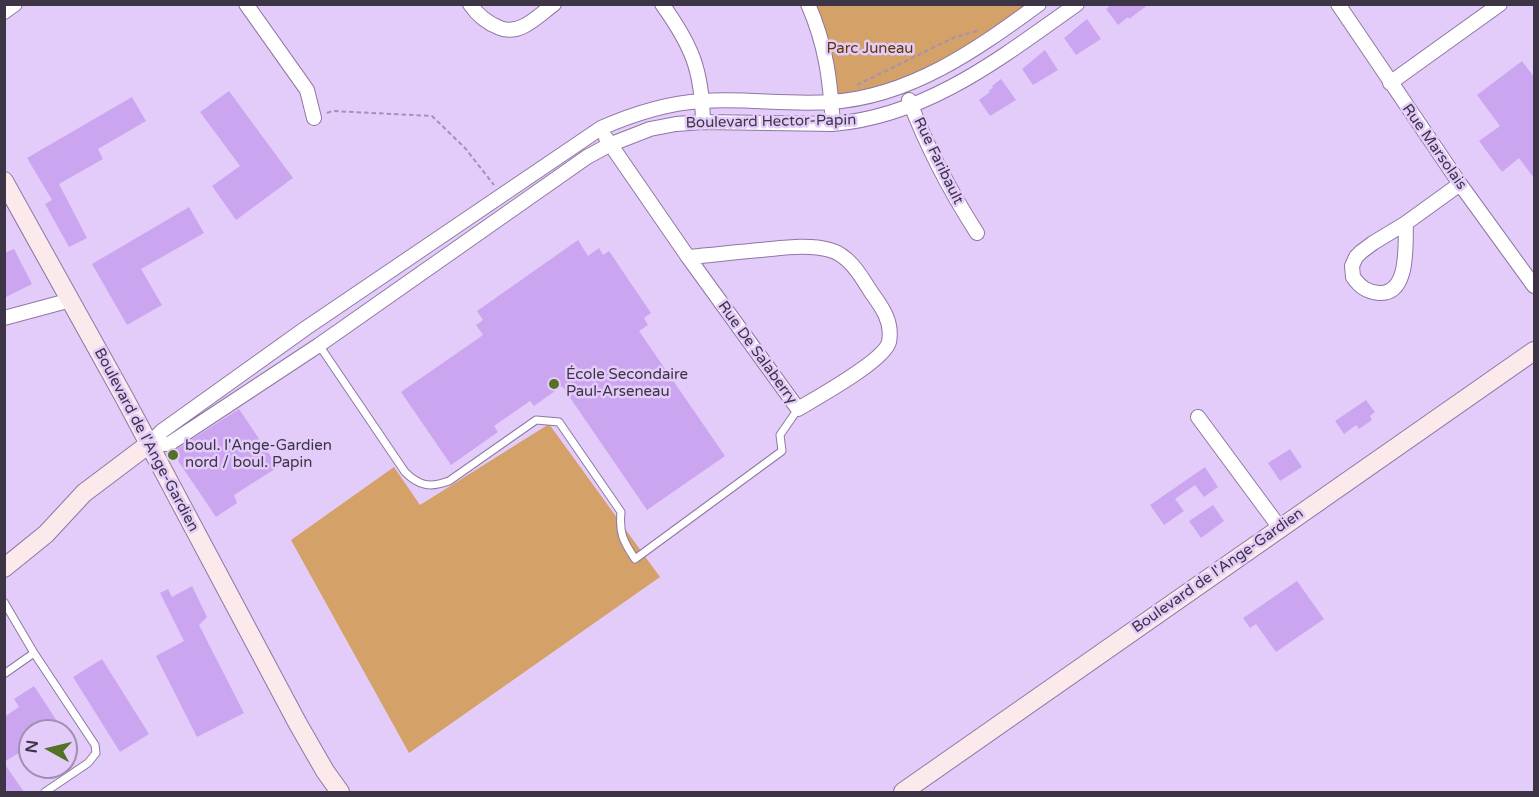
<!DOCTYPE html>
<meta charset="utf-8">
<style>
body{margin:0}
#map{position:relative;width:1539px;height:797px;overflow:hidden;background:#e4ccfa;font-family:"Varela Round",sans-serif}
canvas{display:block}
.frame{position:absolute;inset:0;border:6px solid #3d3446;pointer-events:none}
.north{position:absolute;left:18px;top:719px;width:60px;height:60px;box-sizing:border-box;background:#e4ccfa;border:2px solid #a18fb2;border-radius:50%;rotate:278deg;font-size:16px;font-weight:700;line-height:24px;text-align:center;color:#3d3446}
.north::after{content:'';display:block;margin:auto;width:21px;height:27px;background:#547227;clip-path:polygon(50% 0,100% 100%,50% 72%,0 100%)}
</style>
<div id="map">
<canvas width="1539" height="797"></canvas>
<div class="frame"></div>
<div class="north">N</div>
</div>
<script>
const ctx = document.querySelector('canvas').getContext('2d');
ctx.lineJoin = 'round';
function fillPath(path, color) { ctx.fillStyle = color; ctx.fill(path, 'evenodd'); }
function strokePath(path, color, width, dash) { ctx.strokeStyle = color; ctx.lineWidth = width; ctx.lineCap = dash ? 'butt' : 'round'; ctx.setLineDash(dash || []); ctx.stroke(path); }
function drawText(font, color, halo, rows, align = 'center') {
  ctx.font = font + ' "Varela Round",sans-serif'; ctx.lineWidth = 5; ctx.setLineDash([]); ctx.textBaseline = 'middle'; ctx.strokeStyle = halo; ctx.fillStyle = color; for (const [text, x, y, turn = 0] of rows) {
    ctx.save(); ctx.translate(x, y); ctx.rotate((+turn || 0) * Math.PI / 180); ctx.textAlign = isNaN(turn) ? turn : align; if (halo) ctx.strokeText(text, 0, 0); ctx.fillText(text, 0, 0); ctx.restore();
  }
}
fillPath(new Path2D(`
 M808,5H1039L947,65L832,102Z
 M549,424L660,577L409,753L291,540L394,467L420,505Z`), '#d4a168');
fillPath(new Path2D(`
 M1112,4H1149L1129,19L1128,17L1118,25L1106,9Z
 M1087,19L1101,39L1076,55L1064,38Z
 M1045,50L1058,70L1033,85L1022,69Z
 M1522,61L1534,77V178L1519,158L1502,172L1479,141L1500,126L1477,95Z
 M1001,79L1016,100L990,116L979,100L990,92L988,91L993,88L992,86Z
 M229,91L293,178L236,220L212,186L240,166L200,112Z
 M132,97L146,121L98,149L103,159L59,184L87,238L69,247L45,204L52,200L27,158Z
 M189,207L204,233L141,269L162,305L127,325L92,264Z
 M578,240L588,256L599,248L603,255L609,251L651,313L644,318L648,325L639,331L725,456L647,510L562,386L534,406L530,401L494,426L498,432L451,465L401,392L483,335L476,325L483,320L477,311Z
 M14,249L32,284L4,298V253Z
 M1366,400L1375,412L1370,416L1372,420L1359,429L1356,425L1344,434L1335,421Z
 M239,409L278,467L234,495L237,503L216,517L172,452Z
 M1290,449L1302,467L1280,481L1268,463Z
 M1205,467L1218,487L1204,497L1195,485L1175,499L1184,511L1164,525L1150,505Z
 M1213,505L1224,521L1201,538L1189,521Z
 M1297,581L1324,619L1276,652L1256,624L1250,628L1243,618Z
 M192,586L207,617L199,625L244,713L197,737L156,656L184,641L160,593L168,589L172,597Z
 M102,659L149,734L120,752L73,677Z
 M34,686L59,724L49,731H30V763L22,751L4,762V717L19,707L14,699Z
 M4,763L24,792H4Z`), '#cca5f0');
const service = new Path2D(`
 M319,345L405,472C419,486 430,488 449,481L536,420L559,422L621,512C619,533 623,541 635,559L782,451L780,435L798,409
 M4,602L34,653L4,674
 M34,653L95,745L96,753L88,763L45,792`);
const minor = new Path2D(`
 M246,4L307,90L314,118
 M470,4C478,16 487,23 500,28C520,36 538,16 554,4
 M662,4C692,46 702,70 703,122
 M808,4C826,45 830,79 833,124
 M1338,4L1460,184L1534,286
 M4,12L15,4
 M1390,83L1500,4
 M909,100C927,147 950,191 977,233
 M606,138L688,257L798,409C816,398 884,361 889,342C893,322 882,307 871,292C861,276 849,255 830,250C808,244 783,248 761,250C737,252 712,255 688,257
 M1406,223C1405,243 1410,295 1379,293C1367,292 1360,287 1353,277L1352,266L1356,257L1361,252L1373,243L1406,223L1460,184
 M4,318L71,300
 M1198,417L1280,528
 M149,444H169L319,345L587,157L609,145L650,129L676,124L703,122L833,124C928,116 1002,57 1077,4
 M149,444L162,431L306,328L601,128C633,114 667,103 702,101C745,98 787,105 830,102C910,97 976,50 1039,4`);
const secondary = new Path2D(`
 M4,181L124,397L298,724L325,771L340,792
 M4,568L46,534L84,493L149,444
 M903,792L1534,351`);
strokePath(service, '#8e78a3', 9);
strokePath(minor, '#8e78a3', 16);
strokePath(secondary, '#8e78a3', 20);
strokePath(new Path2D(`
 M857,85L953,38L977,31
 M327,113L332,111L432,116L465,148L494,185`), '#a491b5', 2, [4.5, 3]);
strokePath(service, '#fff', 7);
strokePath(minor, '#fff', 14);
strokePath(secondary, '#fbe9ec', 18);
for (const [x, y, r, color] of [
 [554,384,6,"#547227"],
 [173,455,6,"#547227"]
]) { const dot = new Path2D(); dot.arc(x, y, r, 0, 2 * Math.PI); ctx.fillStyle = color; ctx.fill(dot); strokePath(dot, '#e4ccfa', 2); }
drawText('15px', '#613900', '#e4ccfa', [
 ["Parc Juneau",870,49]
]);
drawText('15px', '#3d3446', '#e4ccfa', [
 ["Boulevard Hector-Papin",771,122,-1],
 ["Rue Marsolais",1434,147,55],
 ["Rue Faribault",938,161,64],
 ["Rue De Salaberry",757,353,54],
 ["Boulevard de l'Ange-Gardien",146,440,62],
 ["Boulevard de l'Ange-Gardien",1218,571,-35]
]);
drawText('15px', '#3d3446', '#e4ccfa', [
 ["École Secondaire",566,375],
 ["Paul-Arseneau",566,392],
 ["boul. l'Ange-Gardien",185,446],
 ["nord / boul. Papin",185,463]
], 'left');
</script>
